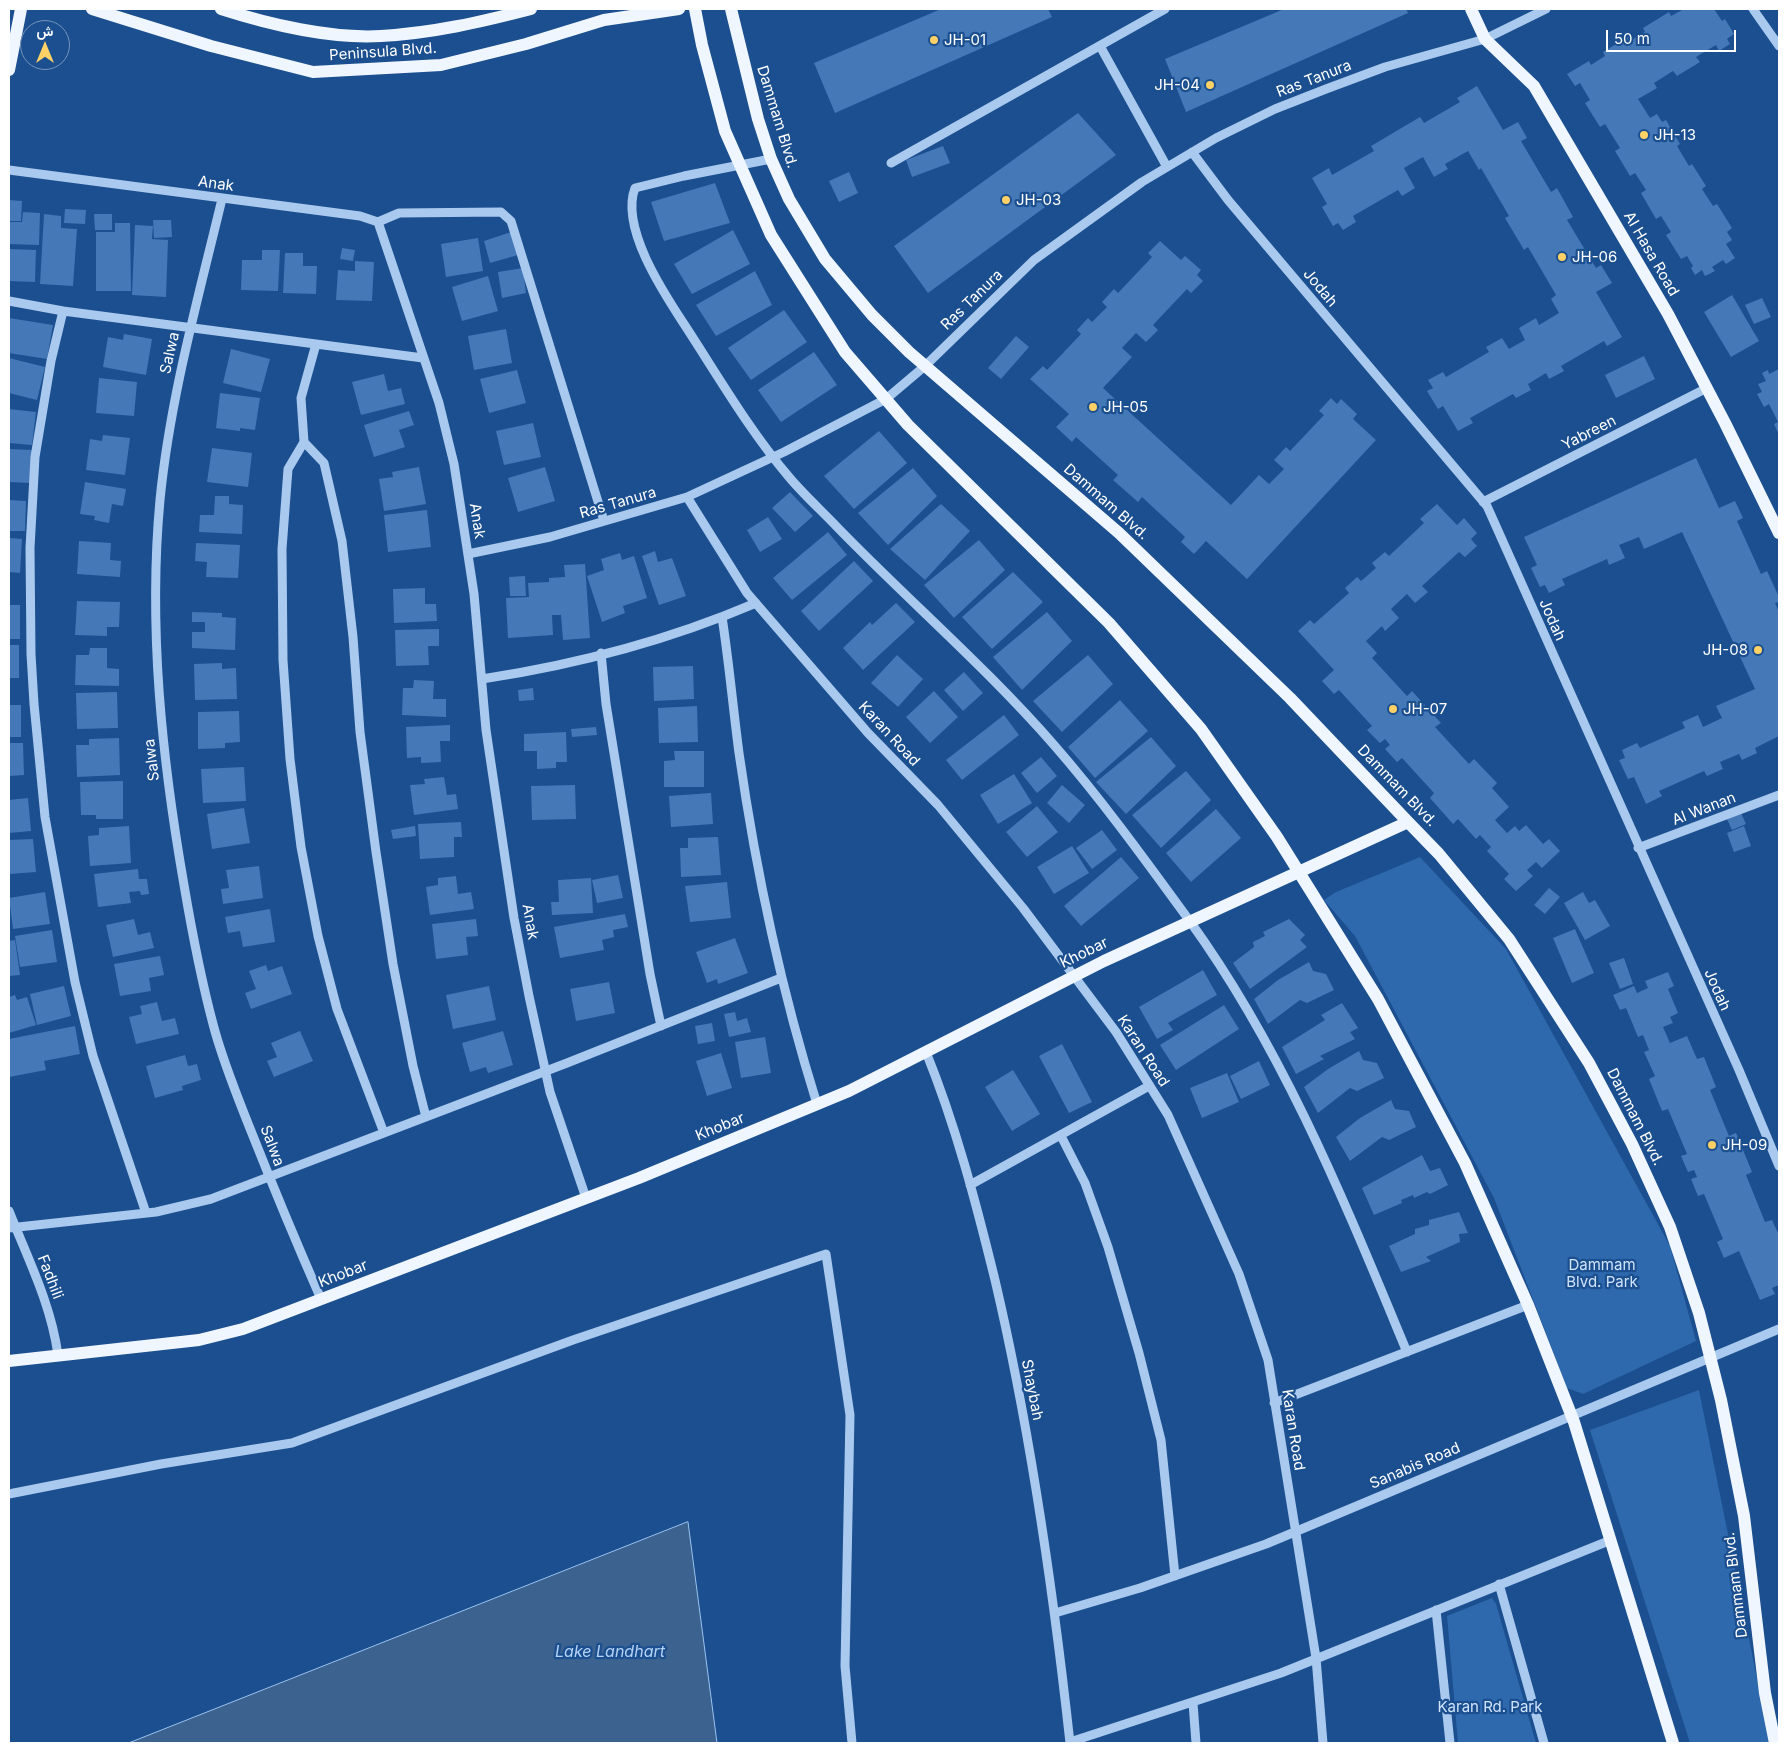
<!DOCTYPE html>
<meta charset="utf-8">
<style>
body{margin:0}
#map{position:relative;width:1788px;height:1752px;overflow:hidden;background:#1b4f8f;font-family:Inter,Vazirmatn,sans-serif}
canvas{display:block}
.frame{position:absolute;inset:0;border:10px solid #fff;pointer-events:none}
.north{position:absolute;left:20px;top:20px;width:50px;height:50px;box-sizing:border-box;background:#1b4f8f;border:1px solid #7695bc;border-radius:50%;rotate:0deg;font-size:14px;font-weight:700;line-height:20px;text-align:center;color:#fff}
.north::after{content:'';display:block;margin:auto;width:18px;height:22px;background:#ffd166;clip-path:polygon(50% 0,100% 100%,50% 72%,0 100%)}
.scale{position:absolute;left:1606px;top:30px;width:130px;height:22px;box-sizing:border-box;border:2px solid #fff;border-top:0;padding-left:6px;font-size:15px;line-height:18px;white-space:nowrap;color:#fff;-webkit-text-stroke:4px #1b4f8f;paint-order:stroke}
</style>
<div id="map">
<canvas width="1788" height="1752"></canvas>
<div class="frame"></div>
<div class="north">ش</div>
<div class="scale">50 m</div>
</div>
<script>
const ctx = document.querySelector('canvas').getContext('2d');
ctx.lineJoin = 'round';
function fillPath(path, color) { ctx.fillStyle = color; ctx.fill(path, 'evenodd'); }
function strokePath(path, color, width, dash) { ctx.strokeStyle = color; ctx.lineWidth = width; ctx.lineCap = dash ? 'butt' : 'round'; ctx.setLineDash(dash || []); ctx.stroke(path); }
function drawText(font, color, halo, rows, align = 'center') {
  ctx.font = font + ' Inter,sans-serif'; ctx.lineWidth = 4.5; ctx.setLineDash([]); ctx.textBaseline = 'middle'; ctx.strokeStyle = halo; ctx.fillStyle = color; for (const [text, x, y, turn = 0] of rows) {
    ctx.save(); ctx.translate(x, y); ctx.rotate((+turn || 0) * Math.PI / 180); ctx.textAlign = isNaN(turn) ? turn : align; if (halo) ctx.strokeText(text, 0, 0); ctx.fillText(text, 0, 0); ctx.restore();
  }
}
fillPath(new Path2D(`
 M1420,857L1506,949L1670,1246L1696,1341L1583,1394L1567,1388L1494,1198L1355,936L1324,900L1336,892Z
 M1699,1390L1770,1743H1690L1590,1430Z
 M1492,1598L1496,1604L1536,1743H1458L1447,1616Z`), '#2e69ad');
const water = new Path2D(`
 M688,1522L717,1743H129Z`);
fillPath(water, '#3c6290');
strokePath(water, '#9cc4f0', 1);
fillPath(new Path2D(`
 M941,9H1048L1052,17L835,113L814,63Z
 M1284,9H1406L1408,13L1186,112L1165,59Z
 M1684,9H1714L1722,21L1725,19L1734,34L1727,39L1730,44L1719,51L1716,45L1696,57L1700,62L1677,76L1673,71L1654,83L1657,88L1638,99L1650,118L1657,114L1662,122L1666,120L1680,144L1677,146L1689,166L1692,164L1706,186L1702,189L1713,206L1717,204L1732,228L1727,232L1732,240L1726,244L1735,258L1726,264L1723,260L1712,267L1715,271L1705,276L1702,270L1695,275L1691,268L1693,266L1687,256L1681,259L1666,235L1671,232L1661,216L1656,219L1641,193L1646,190L1635,173L1630,176L1615,151L1620,148L1605,124L1600,127L1585,103L1590,100L1580,83L1575,86L1567,74L1589,61L1591,65L1605,56L1603,52L1628,37L1630,41L1645,32L1643,28L1669,12L1671,16Z
 M1477,86L1503,130L1518,122L1527,138L1521,141L1551,192L1557,188L1573,217L1567,220L1596,268L1601,265L1612,283L1596,292L1622,337L1607,346L1604,341L1561,366L1564,371L1549,379L1546,373L1528,384L1531,390L1516,398L1513,394L1470,418L1473,423L1458,431L1443,406L1438,409L1427,391L1433,388L1428,380L1443,372L1446,377L1489,352L1486,347L1502,338L1509,349L1525,340L1519,328L1536,318L1539,325L1559,313L1551,299L1556,295L1528,247L1524,250L1505,218L1509,216L1481,168L1479,170L1468,151L1445,164L1448,169L1434,177L1423,157L1404,168L1415,188L1402,196L1398,190L1353,216L1356,222L1343,230L1338,223L1333,226L1322,207L1327,204L1312,178L1329,168L1332,175L1374,151L1371,146L1420,117L1424,123L1460,102L1457,98Z
 M1078,113L1116,155L928,293L894,246Z
 M943,146L950,163L912,177L906,160Z
 M849,172L858,193L839,202L829,181Z
 M715,183L730,223L664,241L651,202Z
 M9,200L22,201L21,221H9Z
 M65,209L86,210L85,224L64,223Z
 M23,212L40,213L39,245L9,244V222H22Z
 M44,214L61,216V228L77,229L73,286L40,284Z
 M94,214H112V230H95Z
 M153,220H171L172,237L154,238Z
 M115,223H130L131,291H96V232H115Z
 M135,225L153,226L152,239L168,240L166,297L132,295Z
 M733,230L750,264L692,294L674,264Z
 M511,232L518,255L490,263L484,241Z
 M478,238L483,271L446,277L441,244Z
 M1160,241L1181,260L1185,256L1201,270L1197,275L1203,281L1191,293L1187,289L1153,325L1158,330L1146,342L1136,333L1122,348L1132,357L1103,388L1231,505L1259,475L1269,484L1284,469L1274,460L1286,447L1290,451L1324,415L1319,411L1331,398L1337,404L1341,399L1357,414L1353,419L1376,440L1247,579L1206,541L1194,554L1181,542L1185,537L1142,497L1138,502L1113,480L1118,475L1076,437L1072,442L1056,427L1069,414L1030,379L1043,366L1047,370L1081,334L1077,330L1088,318L1092,322L1107,307L1102,302L1114,289L1118,293L1152,257L1148,253Z
 M342,248L355,250L353,261L340,259Z
 M9,249L36,250L35,282L9,281Z
 M262,250H280L278,291L241,290L242,260H262Z
 M285,253H303V266H317L316,294L283,293Z
 M355,261L374,262L372,301L336,300L338,270L355,271Z
 M523,268L526,293L502,298L498,272Z
 M755,271L772,305L716,336L696,305Z
 M488,276L498,311L462,321L452,287Z
 M1732,295L1759,341L1731,357L1704,312Z
 M1762,298L1771,317L1754,324L1745,305Z
 M784,310L807,342L751,380L728,348Z
 M9,318L53,325L47,359L9,353Z
 M506,329L512,363L474,370L468,336Z
 M124,334L152,339L146,375L103,367L108,337L123,340Z
 M1016,336L1029,347L1001,379L988,368Z
 M231,349L270,359L261,392L223,383Z
 M814,352L837,385L781,422L758,390Z
 M1644,356L1655,379L1616,398L1605,375Z
 M9,358L45,367L37,400L9,393Z
 M1779,369V435L1774,424L1778,422L1769,404L1764,407L1757,394L1762,392L1758,384L1766,381L1762,373L1768,370L1769,374Z
 M517,370L526,403L489,413L480,379Z
 M384,374L388,391L401,388L405,404L361,415L352,382Z
 M99,378L137,382L134,416L96,413Z
 M220,393L260,398L255,430L240,428V431L216,428Z
 M9,409L36,412L32,445L9,443Z
 M409,411L414,425L399,430L405,447L374,457L364,425Z
 M533,423L541,457L504,465L496,431Z
 M879,431L907,463L854,509L824,476Z
 M103,435L130,438L125,475L86,470L90,439L102,441Z
 M212,448L252,453L248,487L207,482Z
 M9,449L32,450L30,483L9,482Z
 M1696,458L1719,508L1735,501L1743,518L1737,521L1761,574L1767,571L1779,597V602L1775,603L1779,612V736L1755,748L1757,753L1742,760L1739,754L1720,762L1723,769L1707,776L1704,771L1659,791L1662,796L1646,804L1634,777L1628,779L1619,760L1625,758L1622,750L1637,743L1640,748L1685,728L1682,722L1698,715L1703,727L1722,718L1716,706L1755,689L1682,532L1644,549L1639,537L1619,545L1625,558L1609,565L1607,559L1562,579L1565,585L1549,593L1545,585L1540,587L1531,568L1537,565L1524,537Z
 M419,467L426,504L384,511L379,479L393,477L392,472Z
 M545,467L555,501L518,512L508,478Z
 M913,468L937,496L888,545L858,513Z
 M85,482L126,489L123,506L112,504L109,523L94,520L95,516L80,514Z
 M790,492L813,516L795,532L772,508Z
 M215,496H229V504L243,505L242,534L199,532L200,515H214Z
 M9,500L26,501L25,531H9Z
 M941,504L970,531L925,580L890,549Z
 M1437,504L1457,525L1464,518L1477,533L1471,539L1477,546L1465,557L1459,552L1422,586L1428,592L1415,603L1407,594L1391,609L1399,618L1385,631L1382,626L1366,641L1377,653L1372,658L1407,696L1412,691L1441,723L1435,727L1469,764L1474,759L1497,783L1492,788L1509,807L1495,820L1507,833L1515,826L1519,831L1526,825L1543,844L1549,839L1560,851L1542,868L1536,862L1527,870L1533,876L1516,891L1504,879L1509,874L1487,851L1491,847L1480,835L1476,839L1458,819L1453,824L1430,798L1434,793L1402,758L1397,762L1385,749L1390,745L1385,739L1380,743L1367,730L1372,726L1339,690L1334,694L1322,681L1334,670L1298,631L1310,620L1314,624L1349,593L1345,588L1357,577L1361,581L1376,568L1372,563L1385,552L1389,556L1424,523L1420,519Z
 M427,510L431,547L388,552L384,515Z
 M768,517L782,539L760,552L747,530Z
 M828,532L847,555L792,600L773,578Z
 M9,538L22,539L20,573L9,572Z
 M979,540L1005,570L954,618L924,585Z
 M79,541L111,543L110,560L121,561L120,577L77,574Z
 M196,543L240,545L238,578L206,577L207,562L195,561Z
 M655,551L658,562L672,558L686,596L659,605L642,556Z
 M620,553L622,560L634,556L647,598L623,606L625,613L602,622L587,576L604,570L601,559Z
 M854,561L873,581L819,631L801,611Z
 M585,564L590,638L563,640L561,615H552L553,635L508,638L506,598L529,597L528,583L549,582V578L565,577L564,565Z
 M1013,572L1043,602L992,649L962,617Z
 M525,576L526,596H510L509,577Z
 M425,588V604H436L437,621L394,623L393,589Z
 M77,601L120,602L119,627H107V636L75,635Z
 M896,603L915,622L863,670L843,648L870,622L872,625Z
 M9,605H20V639H9Z
 M192,612L222,613V617L236,618L235,650L192,648V632H205V622H192Z
 M1047,612L1072,641L1022,690L993,657Z
 M439,629V646H428L429,665L396,666L395,630Z
 M9,645H19V678H9Z
 M90,648H107V668L119,669V686L75,685L76,655H89Z
 M897,655L923,679L898,707L871,683Z
 M1088,655L1113,684L1062,732L1033,701Z
 M222,663V669L236,668L237,699L195,700L194,664Z
 M693,666L694,699L654,701L653,667Z
 M964,672L983,693L963,711L944,690Z
 M414,680L434,681L433,699H446V717L402,715L403,688H413Z
 M533,688L534,700L519,701L518,690Z
 M934,691L958,717L930,743L906,717Z
 M117,692L118,728L77,729L76,693Z
 M1120,700L1148,731L1095,778L1068,747Z
 M9,705H21V737H9Z
 M697,706L698,742L659,743L658,708Z
 M239,711L240,742L225,743V748L198,749V712Z
 M1004,715L1019,735L962,780L946,760Z
 M450,725V741H440L441,762L421,763V757L407,758L406,727Z
 M596,727L597,735L572,737L571,729Z
 M566,732L567,762H556V768L537,769V751H524V734Z
 M1151,737L1176,766L1126,814L1096,782Z
 M119,738L120,775L77,777L76,745H89V739Z
 M9,743H23L24,775L9,776Z
 M674,751H704V787H664V761L675,760Z
 M1041,757L1057,776L1037,793L1021,773Z
 M244,767L246,801L203,803L201,769Z
 M1186,771L1211,800L1161,848L1132,815Z
 M1014,774L1032,803L998,824L980,795Z
 M444,777L447,795L456,794L458,809L414,815L410,785L425,784L424,779Z
 M123,781V819H96V815H81L80,782Z
 M575,785L576,819L532,820L531,786Z
 M1062,785L1085,805L1069,823L1047,803Z
 M711,793L713,824L671,827L669,796Z
 M28,798L31,831L9,833V800Z
 M1037,806L1058,832L1027,857L1006,832Z
 M244,808L250,843L212,849L207,814Z
 M1216,809L1241,838L1191,882L1166,853Z
 M1741,813L1746,824L1732,830L1727,819Z
 M461,822L462,837H454V857L420,859L418,824Z
 M129,826L131,863L90,866L88,836L99,835V828Z
 M415,826L416,836L393,839L391,830Z
 M1744,826L1751,846L1734,852L1727,833Z
 M1102,830L1117,850L1092,869L1076,848Z
 M718,837L721,875L681,877L680,848H688V838Z
 M33,839L36,872L9,874V840Z
 M1072,846L1089,873L1054,894L1037,867Z
 M1121,857L1139,878L1081,926L1064,906Z
 M259,866L263,898L223,904L221,889L229,888L226,870Z
 M138,869L139,879H147L149,894L141,895L140,891L129,892L131,903L98,907L94,874Z
 M618,875L623,898L597,903L592,880Z
 M456,876L458,894L471,892L474,909L430,915L426,887L438,885V878Z
 M591,878L593,913L552,915L551,902H559L558,880Z
 M727,882L731,918L690,922L685,886Z
 M1549,888L1560,897L1545,914L1534,905Z
 M45,892L50,924L13,929L9,898Z
 M1583,892L1589,903L1595,900L1610,926L1585,940L1564,903Z
 M270,909L275,942L243,947L240,931L228,933L225,917Z
 M625,914L628,927L613,930L614,937L602,940L604,950L560,958L554,927Z
 M134,919L138,935L150,932L154,948L113,957L106,925Z
 M476,919L478,936L466,937L468,955L436,959L432,924Z
 M1289,919L1305,935L1300,940L1307,947L1250,989L1233,963L1254,947L1253,942L1265,936L1263,932Z
 M1575,929L1594,973L1572,983L1553,938Z
 M52,930L57,962L20,967L15,936Z
 M735,938L748,973L718,984L717,979L707,983L696,952Z
 M15,940L20,975L9,976V941Z
 M160,956L164,975L149,978L151,991L120,996L114,964Z
 M1624,958L1633,984L1620,989L1609,963Z
 M1309,962L1313,971L1326,974L1334,990L1307,1003L1300,1000L1268,1024L1254,999L1278,980Z
 M266,965L268,971L282,966L292,994L251,1009L245,993L256,989L249,971Z
 M1203,970L1217,995L1168,1023L1173,1030L1157,1039L1139,1007Z
 M1668,972L1674,986L1668,989L1678,1013L1670,1017L1673,1023L1663,1027L1670,1043L1687,1036L1697,1059L1704,1057L1716,1087L1710,1090L1729,1136L1736,1133L1752,1172L1746,1175L1765,1222L1772,1220L1779,1235V1285L1772,1288L1775,1294L1760,1300L1739,1251L1724,1258L1717,1242L1723,1239L1704,1194L1698,1196L1691,1179L1697,1177L1694,1170L1688,1172L1681,1156L1687,1154L1668,1109L1662,1111L1649,1079L1655,1076L1644,1052L1649,1050L1643,1035L1638,1037L1626,1008L1620,1010L1613,995L1634,986L1637,993L1648,988L1645,981Z
 M609,982L615,1013L576,1021L570,989Z
 M64,986L71,1016L37,1025L30,994Z
 M489,986L496,1020L453,1029L446,995Z
 M15,995L17,1000L27,997L36,1025L9,1033V997Z
 M157,1002L162,1021L175,1018L179,1034L136,1044L129,1017L142,1014L140,1006Z
 M1342,1003L1358,1028L1350,1032L1355,1039L1320,1056L1324,1059L1296,1074L1282,1047L1325,1020L1321,1015Z
 M1224,1005L1239,1029L1176,1070L1160,1045Z
 M735,1012L737,1021L747,1018L751,1032L729,1037L724,1014Z
 M712,1023L715,1041L698,1044L695,1026Z
 M75,1026L80,1054L44,1061L46,1070L9,1077V1039Z
 M300,1031L313,1061L274,1077L267,1061L277,1057L271,1043Z
 M503,1031L513,1065L488,1073L486,1067L470,1072L462,1043Z
 M765,1037L771,1073L741,1078L735,1042Z
 M1062,1044L1092,1102L1069,1113L1039,1056Z
 M1359,1051L1363,1060L1377,1063L1384,1078L1357,1091L1350,1088L1318,1113L1304,1087L1328,1069Z
 M721,1053L732,1088L707,1096L696,1061Z
 M185,1055L188,1066L197,1064L201,1080L182,1086L183,1090L155,1098L146,1066Z
 M1259,1061L1270,1085L1241,1099L1230,1076Z
 M1013,1070L1040,1114L1012,1131L985,1087Z
 M1227,1073L1239,1102L1202,1118L1190,1088Z
 M1391,1100L1395,1109L1409,1111L1416,1127L1389,1140L1382,1137L1350,1161L1336,1137L1360,1118Z
 M1422,1155L1430,1171L1440,1168L1448,1185L1430,1194L1427,1192L1414,1198L1413,1195L1401,1200L1402,1203L1374,1215L1362,1188Z
 M1459,1212L1468,1233L1459,1234L1460,1242L1426,1257L1431,1261L1401,1272L1389,1246L1415,1234V1229L1429,1225V1220Z`), '#4478b7');
strokePath(new Path2D(`
 M1753,9L1779,46
 M1100,46L1167,167
 M1192,152L1228,200L1487,506L1739,1070L1779,1166
 M771,159L684,176L635,188C620,227 663,292 684,324C718,376 749,430 789,477C804,495 822,511 838,528C909,601 987,668 1054,745C1102,800 1146,861 1189,920C1284,1051 1345,1203 1407,1352
 M891,163L1165,9
 M9,170L360,216L378,222L439,403L454,464L474,594L486,730L514,918L529,996L550,1092L586,1198
 M222,199C198,299 170,398 160,500C148,628 162,759 184,885C192,932 201,979 213,1024C222,1059 236,1093 249,1126C272,1184 296,1242 321,1299
 M378,222L399,213L501,212L511,221L604,521
 M9,301L63,311L423,358
 M63,311L51,361L35,457L30,548L31,654L34,704L45,817L75,982L93,1056L146,1213
 M316,344L301,398L304,442L324,463L342,541L353,637L360,732L376,852L393,964L413,1066L426,1117
 M304,442L288,469L282,549L283,660L290,759L301,847L318,936L337,1009L384,1133
 M687,497L747,593L868,733L938,805L1023,908L1116,1032L1168,1115L1239,1274L1268,1360L1316,1658L1323,1743
 M1483,502L1707,388
 M468,554L550,537L687,497L784,452L886,399L925,366L1034,260L1142,182L1216,138L1275,109L1326,89L1385,67L1485,39L1546,9
 M722,617C729,662 733,708 739,753C756,872 781,989 817,1104
 M601,653L606,704L650,974L661,1026
 M482,679C575,665 669,640 756,603
 M1638,848L1779,795
 M926,1052C956,1126 976,1203 995,1280C1031,1433 1053,1588 1070,1743
 M1061,1136L1085,1183L1108,1247L1139,1353L1161,1440L1175,1576
 M970,1185L1149,1086
 M9,1211C28,1259 51,1304 58,1355
 M9,1228L156,1212L211,1199L567,1063L781,978
 M1274,1403L1528,1305
 M9,1494L161,1464L292,1443L573,1340L826,1254L850,1415L845,1666L852,1743
 M1499,1584L1544,1743
 M1436,1610L1450,1743
 M1055,1613L1140,1588L1266,1544L1779,1329
 M1193,1703L1196,1743
 M1070,1742L1281,1673L1611,1540`), '#a9c9ee', 9);
strokePath(new Path2D(`
 M92,9L211,46L313,72L441,65L526,44L604,20L679,9
 M221,9C268,24 331,39 381,36C433,33 481,22 531,9
 M695,9L702,45L725,131L771,235L845,352L908,425L1109,623L1201,729L1277,837L1378,999L1465,1163L1528,1305L1574,1422L1673,1743
 M731,9L758,119L771,159L789,199L825,259L872,315L909,352L1119,533L1290,698L1408,822L1439,854L1509,939L1589,1063L1632,1144L1670,1227L1699,1313L1721,1400L1744,1516L1765,1693L1775,1743
 M1471,9L1485,39L1534,86L1668,314L1725,423L1779,533
 M9,70L21,9
 M9,1361L199,1340L243,1329L639,1178L849,1091L1104,961L1408,822`), '#f0f6ff', 12);
for (const [x, y, r, color] of [
 [934,40,5,"#ffd166"],
 [1210,85,5,"#ffd166"],
 [1644,135,5,"#ffd166"],
 [1006,200,5,"#ffd166"],
 [1562,257,5,"#ffd166"],
 [1093,407,5,"#ffd166"],
 [1758,650,5,"#ffd166"],
 [1393,709,5,"#ffd166"],
 [1712,1145,5,"#ffd166"]
]) { const dot = new Path2D(); dot.arc(x, y, r, 0, 2 * Math.PI); ctx.fillStyle = color; ctx.fill(dot); strokePath(dot, '#1b4f8f', 2); }
drawText('15px', '#fff', '#1b4f8f', [
 ["JH-01",944,40],
 ["JH-04",1200,85,"right"],
 ["JH-13",1654,135],
 ["JH-03",1016,200],
 ["JH-06",1572,257],
 ["JH-05",1103,407],
 ["JH-08",1748,650,"right"],
 ["JH-07",1403,709],
 ["JH-09",1722,1145]
], 'left');
drawText('15px', '#fff', '#1b4f8f', [
 ["Peninsula Blvd.",383,52,-4],
 ["Ras Tanura",1314,79,-21],
 ["Dammam Blvd.",777,117,73],
 ["Anak",216,184,8],
 ["Al Hasa Road",1651,254,60],
 ["Jodah",1320,288,50],
 ["Ras Tanura",972,300,-44],
 ["Salwa",170,353,-77],
 ["Yabreen",1589,433,-27],
 ["Dammam Blvd.",1106,502,41],
 ["Ras Tanura",618,503,-16],
 ["Anak",477,521,81],
 ["Jodah",1552,620,66],
 ["Karan Road",889,734,47],
 ["Salwa",152,760,-97],
 ["Dammam Blvd.",1397,786,46],
 ["Al Wanan",1704,809,-21],
 ["Anak",530,922,80],
 ["Khobar",1084,953,-26],
 ["Jodah",1717,990,66],
 ["Karan Road",1143,1051,57],
 ["Dammam Blvd.",1635,1117,63],
 ["Khobar",720,1127,-22],
 ["Salwa",272,1146,69],
 ["Khobar",343,1274,-21],
 ["Fadhili",50,1277,69],
 ["Shaybah",1032,1390,79],
 ["Karan Road",1293,1430,81],
 ["Sanabis Road",1415,1466,-23],
 ["Dammam Blvd.",1736,1585,-97]
]);
drawText('15px', '#cfe3fa', '#1b4f8f', [
 ["Dammam",1602,1265],
 ["Blvd. Park",1602,1282],
 ["Karan Rd. Park",1490,1707]
]);
drawText('italic 16px', '#b5d3f5', '#1b4f8f', [
 ["Lake Landhart",610,1652]
]);
</script>
